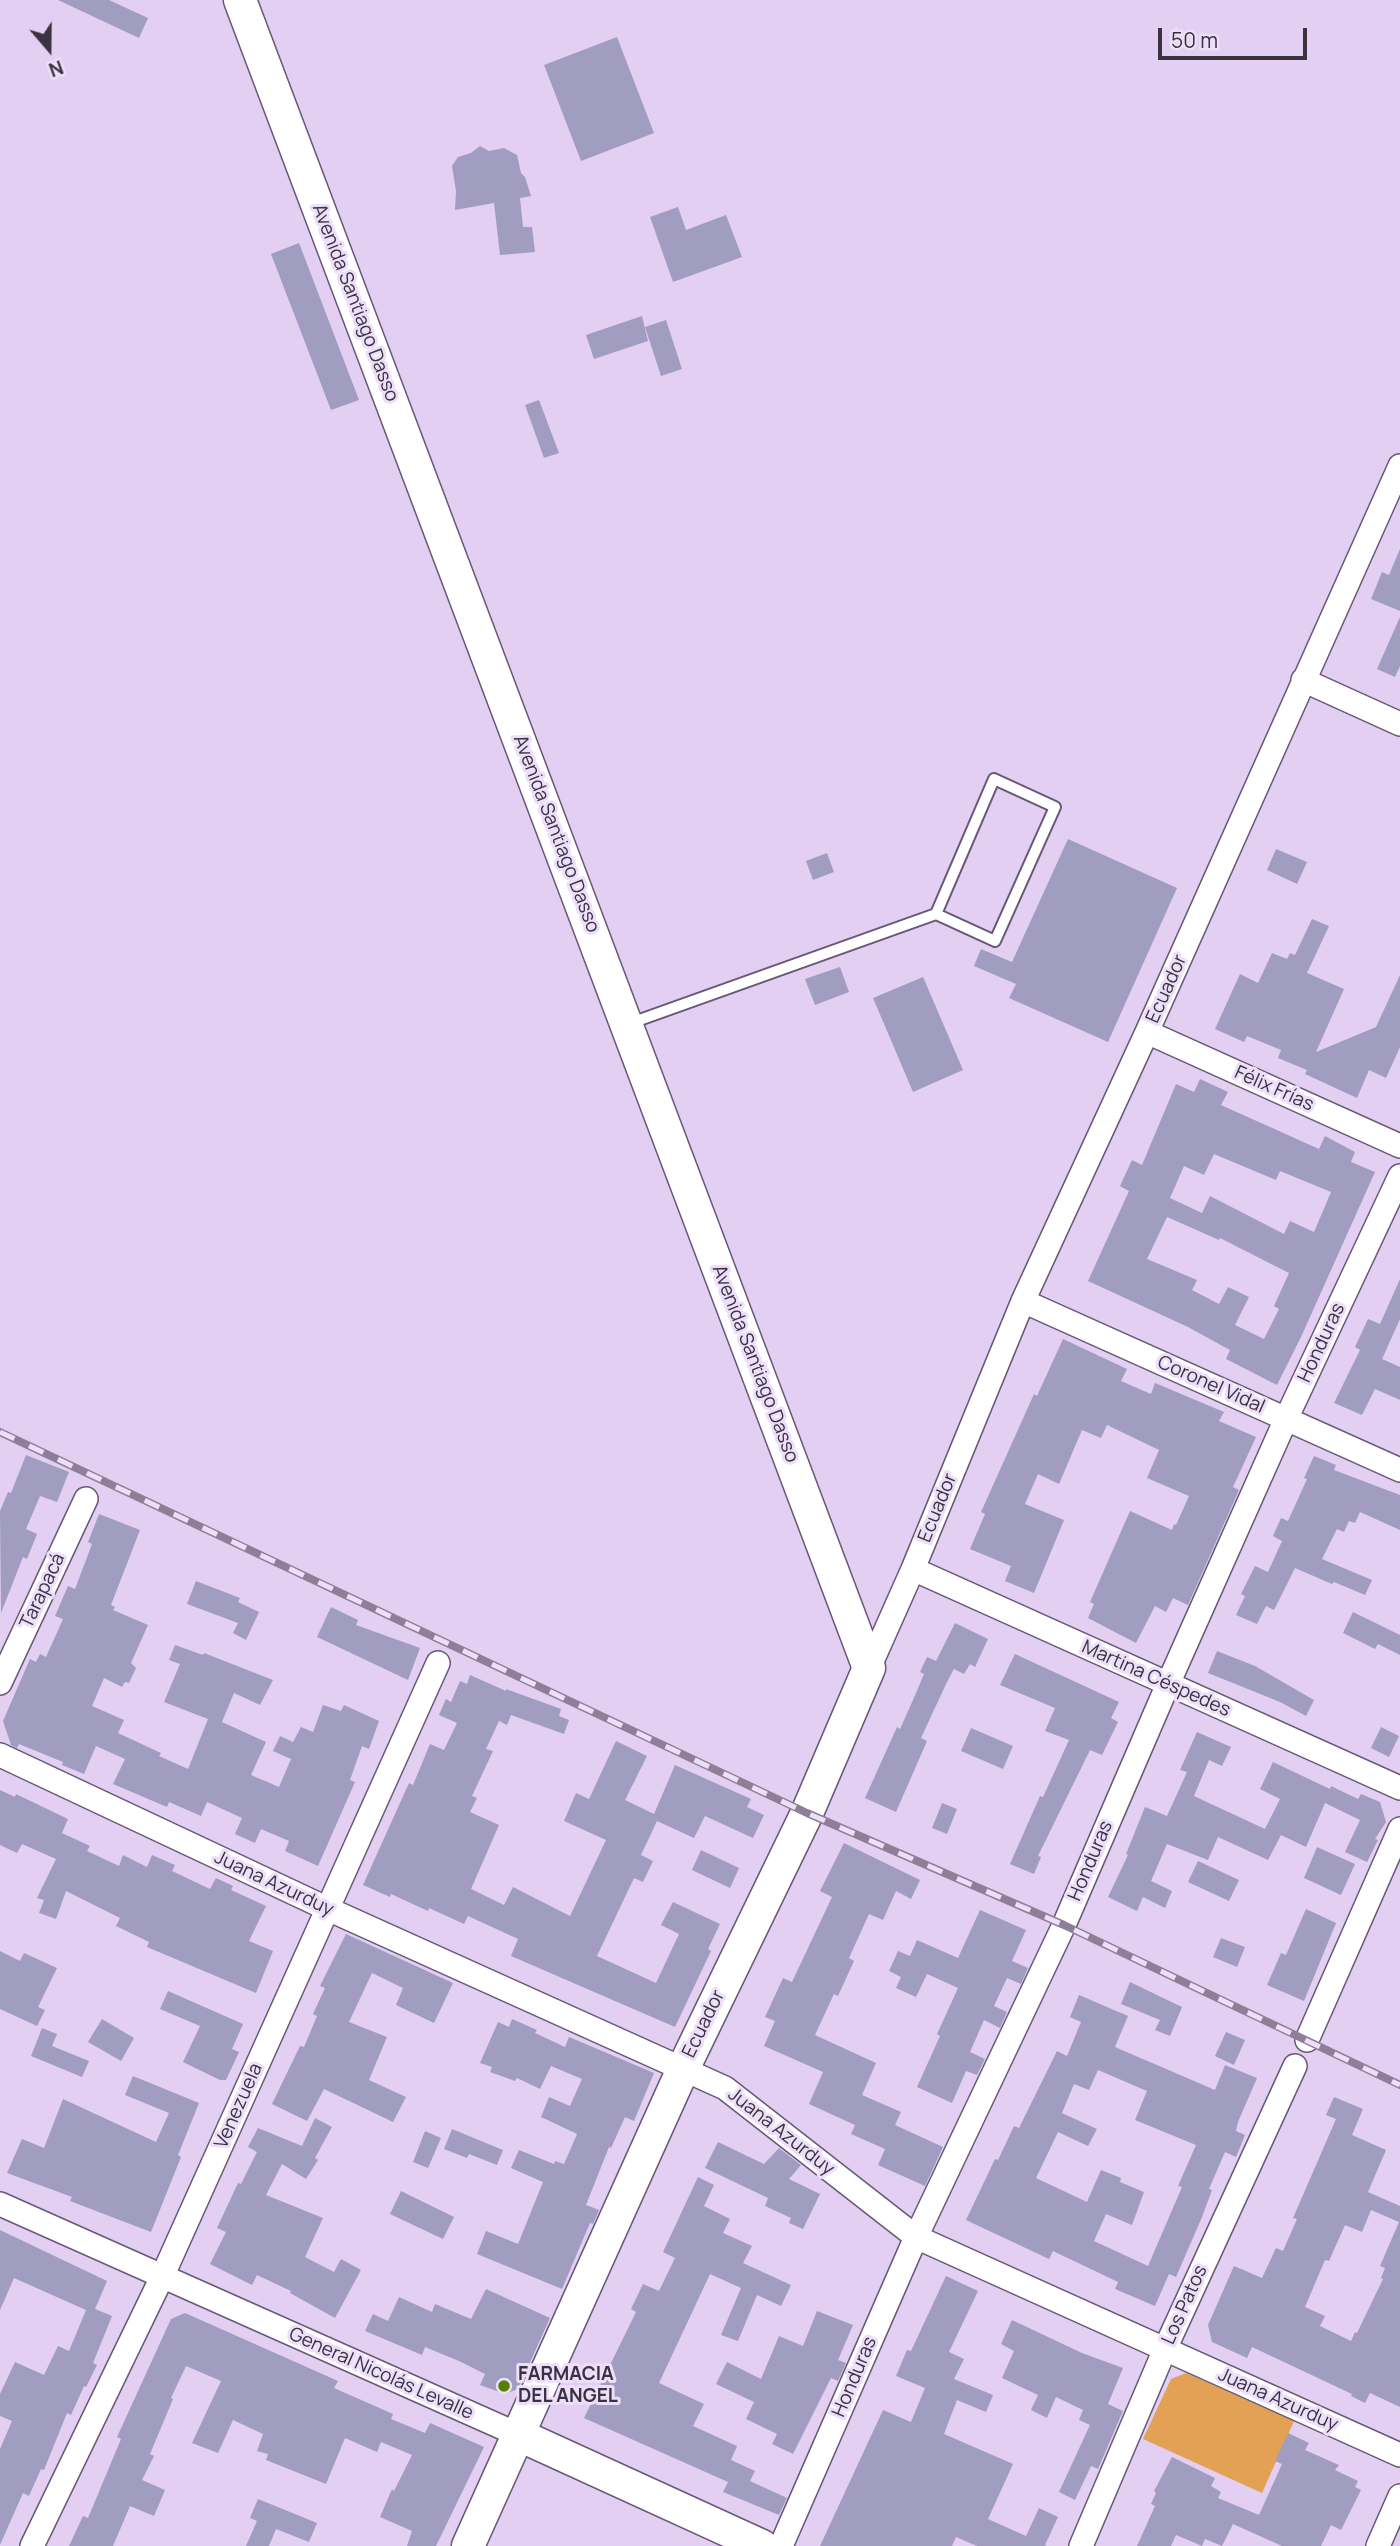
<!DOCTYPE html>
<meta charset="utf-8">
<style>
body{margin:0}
#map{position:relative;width:1400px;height:2546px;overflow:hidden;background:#e2cff2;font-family:Manrope,sans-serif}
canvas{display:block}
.north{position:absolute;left:14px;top:14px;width:70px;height:70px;-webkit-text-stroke:5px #eddefa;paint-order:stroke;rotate:160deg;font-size:19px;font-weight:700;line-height:28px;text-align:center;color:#39323f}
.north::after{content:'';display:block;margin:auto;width:24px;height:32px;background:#39323f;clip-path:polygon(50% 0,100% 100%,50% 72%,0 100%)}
.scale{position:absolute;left:1158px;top:28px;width:149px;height:32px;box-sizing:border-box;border:4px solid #39323f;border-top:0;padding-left:9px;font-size:21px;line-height:24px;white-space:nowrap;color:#39323f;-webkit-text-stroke:5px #eddefa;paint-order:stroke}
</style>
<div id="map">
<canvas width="1400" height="2546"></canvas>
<div class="north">N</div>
<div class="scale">50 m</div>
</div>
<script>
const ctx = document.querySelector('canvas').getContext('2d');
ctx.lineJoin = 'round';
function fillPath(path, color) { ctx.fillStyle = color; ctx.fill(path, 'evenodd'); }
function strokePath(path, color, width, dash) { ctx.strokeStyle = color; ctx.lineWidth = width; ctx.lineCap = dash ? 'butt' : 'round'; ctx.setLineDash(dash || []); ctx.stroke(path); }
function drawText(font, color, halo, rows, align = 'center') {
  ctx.font = font + ' Manrope,sans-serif'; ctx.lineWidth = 6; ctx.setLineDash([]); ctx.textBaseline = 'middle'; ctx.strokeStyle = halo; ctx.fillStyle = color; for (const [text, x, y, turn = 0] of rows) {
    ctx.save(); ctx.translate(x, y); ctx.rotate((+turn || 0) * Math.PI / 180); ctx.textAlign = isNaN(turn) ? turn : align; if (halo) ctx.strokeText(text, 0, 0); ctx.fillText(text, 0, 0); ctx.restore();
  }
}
fillPath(new Path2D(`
 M1186,2373L1294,2421L1262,2493L1143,2439L1171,2379Z`), '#e2a154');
fillPath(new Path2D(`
 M58,0H109L148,18L139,38Z
 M617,37L654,133L581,161L544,65Z
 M480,146L489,151L504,148L517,155L521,173L525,177L531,196L520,198L523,227H532L535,252L500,255L494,203L455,210L456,191L452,166L458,157L471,153Z
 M678,207L686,230L726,215L742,257L673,282L650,217Z
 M299,243L359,400L331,410L271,254Z
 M642,316L648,341L594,359L586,335Z
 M666,320L682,369L661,376L645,327Z
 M539,400L559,453L544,458L525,405Z
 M1400,549V611L1371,599L1382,572L1389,575Z
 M1400,617V666L1395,677L1377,669Z
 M1068,839L1177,888L1108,1042L1009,998L1016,984L974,966L981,949L1012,962Z
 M1276,849L1307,862L1297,884L1267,870Z
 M827,853L834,872L813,880L806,861Z
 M1312,919L1329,926L1307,973L1344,989L1316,1052L1376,1027L1400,975V1047L1386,1078L1369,1070L1357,1098L1305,1074L1307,1070L1278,1058L1281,1050L1247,1036L1244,1042L1215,1029L1240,974L1258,983L1272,953L1287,959L1290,953L1295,955Z
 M840,967L849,992L815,1005L805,979Z
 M923,977L963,1070L913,1092L873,998Z
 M1200,1079L1228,1092L1221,1105L1319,1149L1325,1136L1355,1152L1351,1162L1375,1172L1301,1337L1277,1385L1226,1359L1230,1350L1188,1327L1088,1281L1129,1191L1120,1186L1132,1160L1142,1165L1176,1084L1194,1092ZM1214,1154L1276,1180L1280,1171L1331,1192L1314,1232L1290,1221L1284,1234L1210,1196L1202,1213L1170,1198L1184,1166L1204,1175ZM1167,1217L1219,1240L1220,1238L1289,1273L1274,1306L1279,1309L1264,1339L1235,1325L1249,1297L1228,1287L1219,1304L1192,1290L1197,1280L1147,1259Z
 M1400,1279V1319L1382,1359L1400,1367V1400L1375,1389L1362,1415L1334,1403L1360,1350L1355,1347L1368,1319L1380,1324Z
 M1063,1339L1127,1369L1121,1381L1151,1394L1155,1383L1224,1412L1219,1421L1256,1437L1233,1487L1239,1490L1188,1605L1173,1598L1166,1612L1155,1606L1136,1643L1088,1618L1094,1604L1090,1602L1130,1511L1172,1530L1174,1524L1176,1525L1189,1496L1147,1478L1159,1450L1107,1425L1101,1438L1082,1430L1059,1484L1038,1474L1025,1504L1064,1520L1034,1593L1005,1581L1011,1566L970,1549L985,1514L981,1512L990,1492L1034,1394L1037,1396Z
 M26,1455L69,1472L57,1502L40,1496L26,1529L37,1534L27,1559L23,1557L1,1613L0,1511L8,1492L11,1493Z
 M1314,1456L1336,1465L1334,1470L1400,1495V1530L1360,1512L1355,1523L1349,1521L1344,1532L1337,1529L1322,1559L1372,1580L1365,1595L1334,1582L1332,1584L1295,1568L1274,1610L1266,1606L1257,1624L1236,1615L1245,1596L1241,1594L1255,1566L1268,1572L1282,1541L1273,1536L1281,1518L1288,1521L1307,1479L1304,1478Z
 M99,1514L140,1530L111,1605L115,1607L113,1610L148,1625L131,1663L136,1668L129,1683L125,1682L122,1687L104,1678L92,1706L124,1720L118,1733L161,1753L159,1756L188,1769L208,1719L164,1702L180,1664L169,1660L175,1645L203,1655L204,1653L273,1680L260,1705L234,1693L222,1722L266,1742L251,1775L279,1787L291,1759L273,1751L280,1736L293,1742L301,1727L313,1732L323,1705L341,1711L344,1705L379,1721L369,1749L362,1746L350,1780L355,1782L318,1866L285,1851L289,1841L261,1829L255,1843L235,1834L242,1818L207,1802L201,1816L169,1802L167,1807L113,1784L125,1759L96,1746L84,1774L62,1765L63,1762L19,1744L17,1748L11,1745L3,1721L30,1659L36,1662L40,1654L46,1657L63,1619L55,1616L68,1586L75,1589L92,1544L88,1542Z
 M196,1581L240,1598L238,1602L259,1612L246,1640L233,1633L238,1623L187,1604Z
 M331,1607L358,1620L356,1625L420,1648L408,1680L317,1637Z
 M1353,1612L1400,1635V1655L1378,1644L1375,1649L1343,1633Z
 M955,1623L988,1639L975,1667L970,1664L964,1674L954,1669L946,1684L921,1738L927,1741L896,1812L865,1798L897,1727L900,1729L913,1700L924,1674L920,1672L927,1657L936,1661Z
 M1217,1651L1255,1666L1314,1700L1306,1716L1280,1702L1208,1673Z
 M1015,1654L1119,1702L1111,1718L1118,1722L1102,1755L1090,1750L1038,1856L1041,1857L1034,1874L1010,1864L1040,1796L1043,1797L1069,1740L1045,1731L1055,1708L1000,1685Z
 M470,1675L506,1691V1689L561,1709L559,1716L569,1720L564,1734L511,1715L507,1725L499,1721L486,1749L493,1751L472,1796L477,1798L470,1812L499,1825L471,1889L504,1905L513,1887L570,1916L606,1840L564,1821L576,1793L589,1799L616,1741L647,1756L625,1800L654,1814L675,1765L751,1799L747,1807L764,1815L753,1838L705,1816L694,1838L657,1821L641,1855L653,1861L643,1882L634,1878L597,1956L656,1983L679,1934L661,1925L673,1902L720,1924L708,1949L711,1951L675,2027L511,1956L518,1939L468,1916L464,1924L429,1908L428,1911L391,1894L390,1897L363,1885L409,1783L413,1785L430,1744L444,1750L457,1723L439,1715L446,1699L451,1702L460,1681L467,1684Z
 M1381,1727L1399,1736L1389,1757L1371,1748Z
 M971,1728L1013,1746L1003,1769L961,1751Z
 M1197,1732L1231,1747L1222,1766L1209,1760L1194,1796L1265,1829L1280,1799L1260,1789L1273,1762L1330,1789L1331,1786L1358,1799L1361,1794L1380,1802L1386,1822L1375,1839L1378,1840L1367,1862L1345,1852L1360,1820L1325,1803L1306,1847L1281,1835L1268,1860L1218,1837L1208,1860L1167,1844L1151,1881L1172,1891L1165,1908L1143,1897L1137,1911L1108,1897L1128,1855L1126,1854L1145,1807L1167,1816L1187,1772L1180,1770Z
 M0,1790L15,1797L16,1794L68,1819L62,1833L90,1846L87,1851L119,1866L123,1855L147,1867L152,1855L175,1865L172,1871L210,1889L216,1878L233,1886L231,1890L266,1906L249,1941L273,1951L256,1993L147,1947L149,1942L116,1926L120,1918L66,1891L56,1919L39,1913L44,1900L37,1898L56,1859L22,1844L17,1853L0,1845Z
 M942,1803L957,1809L947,1834L932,1828Z
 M844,1843L920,1880L911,1899L896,1891L883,1920L869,1914L849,1958L854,1961L838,1996L834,1994L815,2035L876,2063L862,2095L901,2112L895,2125L943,2147L925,2186L878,2165L885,2149L851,2134L855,2125L809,2104L823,2072L764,2046L775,2021L765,2017L783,1978L792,1982L832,1897L820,1891Z
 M1317,1847L1355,1864L1341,1895L1304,1878Z
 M701,1850L739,1868L730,1888L692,1870Z
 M1198,1861L1239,1880L1229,1901L1188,1882Z
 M1306,1909L1336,1923L1304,2001L1267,1985L1281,1953L1286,1955Z
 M980,1910L1026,1930L1012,1961L1028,1968L1021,1984L1007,1978L994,2006L1007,2012L1000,2028L984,2020L970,2052L985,2059L977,2075L966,2071L952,2103L917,2087L940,2036L937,2034L958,1988L927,1974L916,1997L896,1988L901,1977L889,1971L898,1951L910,1956L917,1940L958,1958Z
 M346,1934L453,1983L434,2023L396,2005L403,1988L372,1973L349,2022L387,2037L369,2080L406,2097L393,2122L324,2089L307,2121L272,2104L300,2046L304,2047L317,2016L313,2014L325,1988L320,1986Z
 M1221,1938L1245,1947L1237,1967L1213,1957Z
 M0,1951L20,1961L24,1953L57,1968L38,2007L45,2010L37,2026L0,2009Z
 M1130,1982L1182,2007L1170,2036L1155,2030L1160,2020L1121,2004Z
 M168,1991L243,2024L232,2049L239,2052L226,2080H220L183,2062L200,2026L160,2009Z
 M1079,1995L1128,2016L1115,2047L1215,2090L1225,2065L1257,2078L1238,2122L1236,2131L1245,2135L1236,2157L1225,2152L1209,2189L1212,2190L1202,2217L1176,2277L1169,2274L1155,2306L1115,2289L1118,2282L1053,2251L1049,2259L966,2220L995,2159L998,2160L1014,2126L1019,2128L1057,2051L1067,2056L1081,2022L1070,2017ZM1098,2070L1147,2091L1135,2120L1196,2145L1178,2186L1182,2187L1148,2266L1094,2241L1106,2214L1132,2225L1144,2192L1120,2182L1121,2178L1101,2170L1087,2202L1036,2178L1058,2132L1088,2146L1097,2129L1062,2113L1074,2084L1089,2090Z
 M102,2019L134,2038L121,2061L88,2042Z
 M512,2019L537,2030L535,2033L565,2047L569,2037L654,2073L634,2121L625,2117L611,2148L609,2147L586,2205L599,2210L593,2224L590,2223L562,2289L477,2254L486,2231L518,2244L543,2182L511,2168L519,2150L554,2164L555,2161L564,2164L577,2134L541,2117L549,2097L570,2106L582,2079L551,2066L540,2089L517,2078L515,2081L490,2072L492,2067L480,2063L498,2022L509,2027Z
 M42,2028L57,2034L52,2046L89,2061L82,2077L31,2056Z
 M1226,2032L1245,2040L1234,2065L1215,2056Z
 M133,2076L199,2103L178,2155L181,2157L151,2232L70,2201L72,2197L7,2173L22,2139L44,2148L63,2099L156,2142L169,2113L125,2095Z
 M1334,2097L1363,2109L1352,2135L1386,2150L1368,2192L1400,2206V2407L1370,2393L1365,2403L1351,2396L1352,2394L1252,2347L1247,2358L1212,2342L1208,2325L1234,2266L1262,2278L1276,2248L1283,2251L1297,2219L1293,2218L1336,2119L1326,2115ZM1371,2210L1399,2222L1380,2266L1385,2268L1381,2278L1383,2279L1357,2333L1355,2332L1351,2341L1320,2326L1325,2316L1305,2307L1325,2260L1329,2261L1345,2225L1362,2232Z
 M315,2118L332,2127L315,2158L318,2160L306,2179L282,2164L266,2195L323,2218L305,2257L334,2272L341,2259L361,2270L335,2318L290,2293L291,2291L257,2275L252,2285L210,2264L226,2232L217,2228L238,2183L241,2184L257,2152L248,2147L258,2128L302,2146Z
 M452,2129L503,2150L497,2165L469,2154L467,2158L444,2149Z
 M425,2131L441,2138L428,2168L413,2162Z
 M718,2142L764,2164L779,2148L801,2165L789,2179L820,2194L803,2229L789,2223L791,2218L765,2206L768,2198L705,2168Z
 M698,2177L714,2185L704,2206L730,2219L723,2233L752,2246L743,2263L791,2285L781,2306L757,2295L738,2341L721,2335L741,2288L710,2274L659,2383L704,2404L693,2426L737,2446L731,2460L755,2471L750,2481L787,2498L779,2515L723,2492L728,2482L584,2418L636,2312L631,2309L643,2284L659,2291L675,2258L663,2252Z
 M401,2191L454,2217L443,2239L390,2214Z
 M0,2230L107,2281L95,2309L112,2316L93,2363L97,2365L86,2387L84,2386L71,2415L67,2413L44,2470L41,2469L29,2496L23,2493L0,2545V2449L12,2421L0,2416V2394L15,2362L44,2375L58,2346L69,2351L86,2310L14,2278L0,2310Z
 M946,2276L978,2291L949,2352L964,2359L954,2379L993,2395L986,2412L957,2400L944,2434L1013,2464L988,2519L1026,2536L1039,2508L1058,2517L1045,2545L1047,2546H977L956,2537L952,2546H820L883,2410L911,2422L925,2388L896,2376L907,2350L911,2351Z
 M486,2289L550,2318L518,2389L505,2394L480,2385L485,2374L459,2361L425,2347L422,2355L365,2331L373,2314L388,2321L399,2297L432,2312L435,2304L471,2319Z
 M817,2311L853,2325L838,2360L846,2363L838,2381L831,2378L793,2454L772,2444L777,2434L746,2419L754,2402L716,2384L727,2362L761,2379L779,2336L803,2346Z
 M185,2313L338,2381L334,2388L393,2414L391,2419L425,2433L430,2423L484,2447L436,2546H407L412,2531L380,2517L392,2489L394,2491L412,2455L381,2442L377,2452L345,2438L326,2484L266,2460L268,2454L257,2451L263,2434L233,2420L218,2453L192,2443L221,2381L186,2366L171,2398L173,2399L150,2454L154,2456L142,2480L165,2490L154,2516L130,2506L113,2546H69L83,2516L88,2518L121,2439L117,2437L171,2319Z
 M1012,2320L1082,2353L1123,2368L1108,2404L1123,2411L1098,2469L1091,2466L1075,2500L1059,2492L1090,2425L1079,2420L1083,2410L1056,2397L1047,2418L1031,2410L1038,2395L1002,2378L1014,2351L1001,2344Z
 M1288,2433L1309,2443L1305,2450L1339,2465L1335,2470L1358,2481L1355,2487L1361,2490L1341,2530L1331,2525L1321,2546H1282L1233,2524L1222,2546L1205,2539L1202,2546L1176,2535L1171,2546H1137L1155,2506L1151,2504L1156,2493L1154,2491L1172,2457L1215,2478L1211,2486L1221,2492L1218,2498L1259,2515L1282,2464L1275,2461Z
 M258,2499L317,2523L309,2542L276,2529L269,2546H246L257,2521L250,2518Z`), '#a09dc0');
const lane = new Path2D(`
 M631,1023L936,914L994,779L1055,807L995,941L936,914`);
const street = new Path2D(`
 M1303,680L1400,724
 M1147,1032L1400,1146
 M1023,1301L1400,1470
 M913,1569L1400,1788
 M869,1668L913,1569L1023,1301L1147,1032L1400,466
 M0,1683L86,1499
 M0,1755L328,1909L725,2088L916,2237L1400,2455
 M1307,2040L1400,1829
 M0,2204L519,2435
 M32,2546L162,2277L438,1663
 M781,2546L916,2237L1064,1925L1168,1684L1286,1419L1400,1176
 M1081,2546L1165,2349L1295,2066
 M1378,2546L1400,2496`);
const secondary = new Path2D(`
 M240,0L869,1668L807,1813L683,2069L468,2546
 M519,2435L762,2546`);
strokePath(lane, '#685775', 14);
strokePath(street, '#685775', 26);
strokePath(secondary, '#685775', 35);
strokePath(lane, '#fff', 10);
strokePath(street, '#fff', 23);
strokePath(secondary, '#fff', 32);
const rail = new Path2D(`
 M0,1432L807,1813L1064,1925L1400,2085`);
strokePath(rail, '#8c7f97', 8);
strokePath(rail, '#eddefa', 5, [16]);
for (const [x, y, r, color] of [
 [504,2386,7,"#558003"]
]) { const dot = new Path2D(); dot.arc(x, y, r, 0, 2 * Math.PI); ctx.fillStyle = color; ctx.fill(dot); strokePath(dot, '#eddefa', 2.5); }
drawText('19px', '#39323f', '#eddefa', [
 ["Avenida Santiago Dasso",355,303,69],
 ["Avenida Santiago Dasso",556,834,69],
 ["Ecuador",1167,989,-66],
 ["Félix Frías",1274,1089,24],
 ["Honduras",1322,1343,-65],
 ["Avenida Santiago Dasso",755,1364,69],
 ["Coronel Vidal",1211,1385,24],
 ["Ecuador",938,1508,-68],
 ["Tarapacá",43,1591,-65],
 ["Martina Céspedes",1156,1679,24],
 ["Honduras",1091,1861,-67],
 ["Juana Azurduy",274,1884,25],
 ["Ecuador",704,2024,-64],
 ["Venezuela",239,2106,-66],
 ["Juana Azurduy",781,2132,38],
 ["Los Patos",1185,2305,-66],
 ["General Nicolás Levalle",381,2374,24],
 ["Honduras",855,2377,-67],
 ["Juana Azurduy",1278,2400,24]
]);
drawText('bold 19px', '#39323f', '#eddefa', [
 ["FARMACIA",518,2375],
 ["DEL ANGEL",518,2397]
], 'left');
</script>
